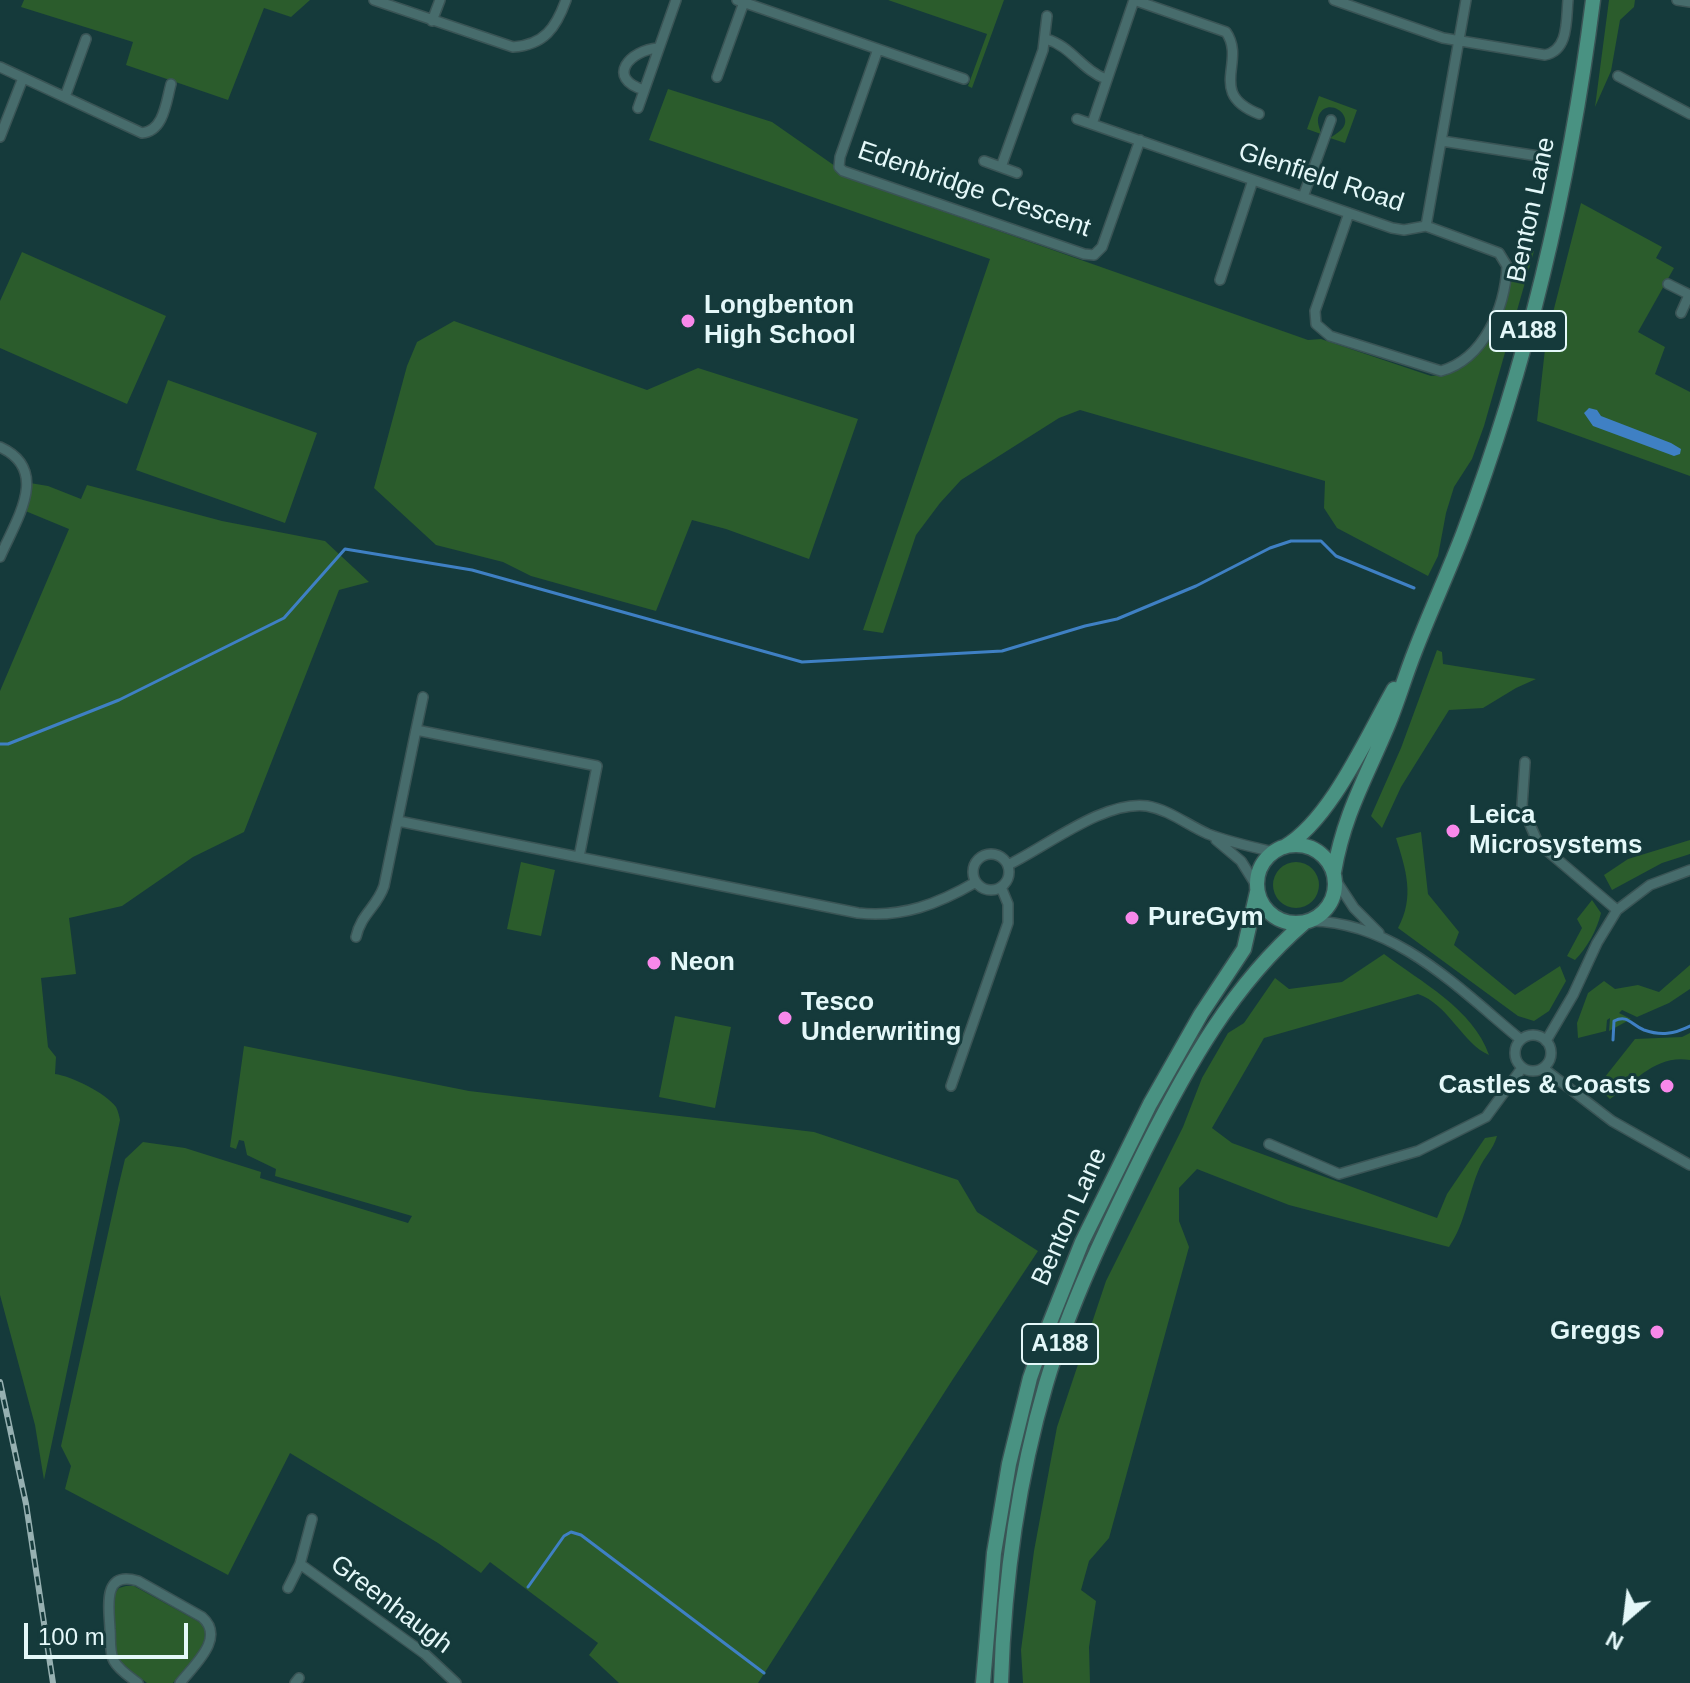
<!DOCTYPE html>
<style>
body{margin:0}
#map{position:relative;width:1690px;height:1683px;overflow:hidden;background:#153a3b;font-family:Helvetica,sans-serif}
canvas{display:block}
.north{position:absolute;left:1586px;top:1579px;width:80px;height:80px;-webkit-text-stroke:6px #153a3b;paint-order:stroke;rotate:208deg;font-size:22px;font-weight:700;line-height:32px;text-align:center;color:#e4f8f9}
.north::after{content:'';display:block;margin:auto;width:28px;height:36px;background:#e4f8f9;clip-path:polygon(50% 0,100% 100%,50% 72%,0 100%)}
.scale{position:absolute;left:24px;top:1623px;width:164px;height:36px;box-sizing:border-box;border:4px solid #e4f8f9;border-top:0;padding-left:10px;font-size:24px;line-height:28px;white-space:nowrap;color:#e4f8f9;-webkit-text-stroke:6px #153a3b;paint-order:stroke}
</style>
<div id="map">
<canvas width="1690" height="1683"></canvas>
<div class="north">N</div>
<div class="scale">100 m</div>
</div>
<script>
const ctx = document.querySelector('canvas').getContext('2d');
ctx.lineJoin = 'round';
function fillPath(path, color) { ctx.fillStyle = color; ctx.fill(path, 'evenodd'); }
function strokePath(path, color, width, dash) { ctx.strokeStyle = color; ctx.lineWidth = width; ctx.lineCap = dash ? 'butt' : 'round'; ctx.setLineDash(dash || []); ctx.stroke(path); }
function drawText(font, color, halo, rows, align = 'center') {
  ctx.font = font + ' Helvetica,sans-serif'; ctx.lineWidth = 6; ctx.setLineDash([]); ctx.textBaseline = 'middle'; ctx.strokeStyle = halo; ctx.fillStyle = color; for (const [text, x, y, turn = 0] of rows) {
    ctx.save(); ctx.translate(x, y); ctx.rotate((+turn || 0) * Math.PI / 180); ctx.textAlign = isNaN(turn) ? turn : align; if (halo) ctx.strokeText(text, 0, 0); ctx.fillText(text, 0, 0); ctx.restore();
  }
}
fillPath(new Path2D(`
 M24,0H310L291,17L264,8L228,100L126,65L133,42L21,7Z
 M888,0H1004L972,88L968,86L987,34Z
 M1609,0H1635L1634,7L1620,20L1611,71L1595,107Z
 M668,89L772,122L835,166L840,175L1308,340L1321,339L1431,376C1457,375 1484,352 1497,329L1521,248L1534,251L1484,426L1472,459L1454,487L1446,513L1438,556L1428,576L1337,528L1324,508L1325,481L1080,410L1059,418L961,480L940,503L916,535L883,633L863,630L990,259L649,140Z
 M1319,96L1357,110L1345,143L1330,138C1334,135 1338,133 1341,130C1356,116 1328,96 1319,115C1316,122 1320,128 1321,134L1307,129Z
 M1581,203L1662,247L1656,258L1674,268L1638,332L1665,347L1655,374L1690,392V476L1537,421L1546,340Z
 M22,252L166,316L127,404L0,348V301Z
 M454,321L647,390L698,368L858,419L809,559L726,529L692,520L656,611L531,576L503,562L436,545L374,488L407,366L417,342Z
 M168,380L317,433L285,523L136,470Z
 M30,483L48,486L81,499L87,485L222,521L325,541L369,582L339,590L244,832L193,857L122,906L69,918L76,974L41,978L48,1047L56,1057L55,1074C71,1076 106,1093 116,1107C118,1111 119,1115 120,1120L44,1480L35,1425L0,1295V691L69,529L23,510L31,493Z
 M1437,650L1442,652L1443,664L1536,679L1516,688L1483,708L1449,710L1401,787L1382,828L1371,816L1401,748Z
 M1421,832L1428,894L1459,932L1454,945L1515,995L1560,966L1566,981L1549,1011L1534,1021L1518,1016L1398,928C1415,897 1406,870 1396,838Z
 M1690,840V854L1662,863L1612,890L1604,875L1628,859Z
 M1273 885a23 23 0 1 1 46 0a23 23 0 1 1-46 0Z
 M521,862L555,870L541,936L507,929Z
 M1592,900L1601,913C1597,930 1587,948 1575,960L1567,956L1582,928L1577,919Z
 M1384,954C1421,982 1473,1009 1489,1055C1463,1044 1448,1004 1418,994L1264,1038L1212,1128L1232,1143L1437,1218L1447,1194L1485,1138L1497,1136C1493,1150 1484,1157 1479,1169C1468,1195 1465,1224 1449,1247L1289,1205L1197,1169L1179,1188V1221L1189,1247L1109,1538L1089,1561L1081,1590L1096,1601L1089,1647L1090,1683H1023L1021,1650L1034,1551L1057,1427L1106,1281L1183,1127L1202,1078L1228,1033L1244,1023L1275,978L1289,989L1342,982Z
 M1690,965V989L1669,1003L1637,1017L1622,1010L1619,1013L1631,1019L1609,1031L1610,1018L1607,1020L1606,1031L1578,1038L1577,1023L1588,993L1604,981L1615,989L1638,985L1659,992Z
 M675,1016L731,1027L715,1108L659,1097Z
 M1690,1033V1060C1657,1054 1635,1081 1610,1099L1597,1087L1635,1039L1682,1037Z
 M244,1046L469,1091L814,1132L958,1180L977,1212L1038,1251L953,1379L758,1683H619L589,1655L598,1643L490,1562L481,1573L438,1543L290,1453L228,1575L65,1489L71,1466L61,1446L118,1188L125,1159L143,1142L185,1148L261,1172L260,1178L408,1223L412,1216L275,1176L276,1169L247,1155L244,1141L239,1140L236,1149L230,1147Z
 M126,1586H134L201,1623C216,1641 185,1668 173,1683H147L122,1664L115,1652L113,1596L119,1588Z`), '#2b5c2c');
fillPath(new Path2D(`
 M1589,408L1597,410L1601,416L1671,443L1681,449L1680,454L1674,456L1593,426L1584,413Z`), '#3f80c4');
strokePath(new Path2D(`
 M0,744H8L119,700L284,618L345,549L472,570L802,662L1002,651L1085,626L1117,619L1196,586L1270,548L1291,541H1321L1336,556L1414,588
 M1613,1040L1614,1021C1628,1014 1631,1025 1644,1030C1661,1036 1674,1034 1690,1026
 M528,1587L564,1536L571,1532L581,1535L764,1673`), '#3f80c4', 3);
const minor = new Path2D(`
 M374,0L513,47C544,45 556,28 566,0
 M737,0L964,79
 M1134,0L1226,32C1247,62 1206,93 1259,114
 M1334,0L1443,38L1545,55C1569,50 1566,20 1568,0
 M1677,0L1690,2
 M432,21L440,0
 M1046,39C1071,46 1082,70 1106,79
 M878,49L840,157L839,167L843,171L1084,254L1094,255L1102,247L1140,140
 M0,67L142,133C164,131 166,102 171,84
 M1618,76L1690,114
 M717,77L744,2
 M644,90C605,78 630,50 658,48
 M65,97L86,39
 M638,108L676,0
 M1077,119L1392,228L1404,230L1426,226L1466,0
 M1092,124L1134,0
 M0,137L23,78
 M1442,141L1538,156
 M984,161L1017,173
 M1001,167L1043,50L1047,16
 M1303,197L1331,120
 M1349,213L1315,311L1316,324L1330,336L1441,371C1484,359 1505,308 1507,266L1499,253L1426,226
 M1220,280L1253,180
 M1668,284L1690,295
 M1681,313L1689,295
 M0,447C51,470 16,520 0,557
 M416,730L423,697
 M1525,762L1522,806L1538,843L1617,910
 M398,821L858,913C902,918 938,904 976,882
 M1216,840L1241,861L1256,885
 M973 872a18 18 0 1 1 36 0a18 18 0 1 1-36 0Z
 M1008,865C1046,847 1104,800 1147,806C1170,810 1187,825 1208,834C1229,842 1252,847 1274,852
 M1335,879L1354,908L1379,933
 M1311,921C1396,922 1459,989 1520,1039
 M356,937C361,914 377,907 384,886L416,730L597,766L579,857
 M1515 1053a18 18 0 1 1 36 0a18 18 0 1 1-36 0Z
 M1546,1041L1573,995L1597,943L1617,910L1650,885L1690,870
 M1543,1068L1612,1121L1690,1165
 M951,1086L1008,923V904L1001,887
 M1269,1144L1339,1174L1418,1151L1486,1117L1522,1068
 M300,1564L425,1654L456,1683
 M288,1588L300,1564L312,1519
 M138,1683C130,1677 119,1670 114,1661C109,1652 111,1639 110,1629C109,1607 102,1570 138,1581L202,1617C226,1638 194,1665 180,1683
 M295,1683L299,1678`);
const primary = new Path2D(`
 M1257 884a39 39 0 1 1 78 0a39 39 0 1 1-78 0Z
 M1284,847C1331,820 1367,736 1394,689
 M1334,872C1344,814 1366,778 1388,725C1398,701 1405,676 1415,651C1430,612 1448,573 1463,534C1528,362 1570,182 1593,0
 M983,1683L994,1553L1009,1464L1030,1378L1045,1335L1082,1242L1150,1104L1201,1014L1244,949L1257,892
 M1001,1683C1004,1583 1018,1480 1046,1384C1070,1303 1108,1225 1145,1150C1187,1067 1232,985 1304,923`);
strokePath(minor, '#3a5455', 12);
strokePath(primary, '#3a5455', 17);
strokePath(minor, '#476c6c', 9);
strokePath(primary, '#499282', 14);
const rail = new Path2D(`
 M0,1382L26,1504L53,1683`);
strokePath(rail, '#96b0b1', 6);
strokePath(rail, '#153a3b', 3, [9]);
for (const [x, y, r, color] of [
 [688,321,8,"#f888ea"],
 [1453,831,8,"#f888ea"],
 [1132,918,8,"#f888ea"],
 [654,963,8,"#f888ea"],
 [785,1018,8,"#f888ea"],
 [1667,1086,8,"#f888ea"],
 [1657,1332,8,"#f888ea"]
]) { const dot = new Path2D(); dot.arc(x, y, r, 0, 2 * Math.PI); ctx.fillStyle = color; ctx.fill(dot); strokePath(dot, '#153a3b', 3); }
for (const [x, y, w] of [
 [1528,331,76],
 [1060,1344,76]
]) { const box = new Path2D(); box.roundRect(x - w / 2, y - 20, w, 40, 6); ctx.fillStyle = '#153a3b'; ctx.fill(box); strokePath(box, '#e4f8f9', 2); }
drawText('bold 24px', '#e4f8f9', null, [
 ["A188",1528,331],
 ["A188",1060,1344]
]);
drawText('26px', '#e4f8f9', '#153a3b', [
 ["Glenfield Road",1321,178,18],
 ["Edenbridge Crescent",974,190,19],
 ["Benton Lane",1532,210,-78],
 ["Benton Lane",1070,1217,-66],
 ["Greenhaugh",391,1605,37]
]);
drawText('bold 26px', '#e4f8f9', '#153a3b', [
 ["Longbenton",704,306],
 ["High School",704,336],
 ["Leica",1469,816],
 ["Microsystems",1469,846],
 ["PureGym",1148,918],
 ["Neon",670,963],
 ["Tesco",801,1003],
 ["Underwriting",801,1033],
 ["Castles & Coasts",1651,1086,"right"],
 ["Greggs",1641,1332,"right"]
], 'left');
</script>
